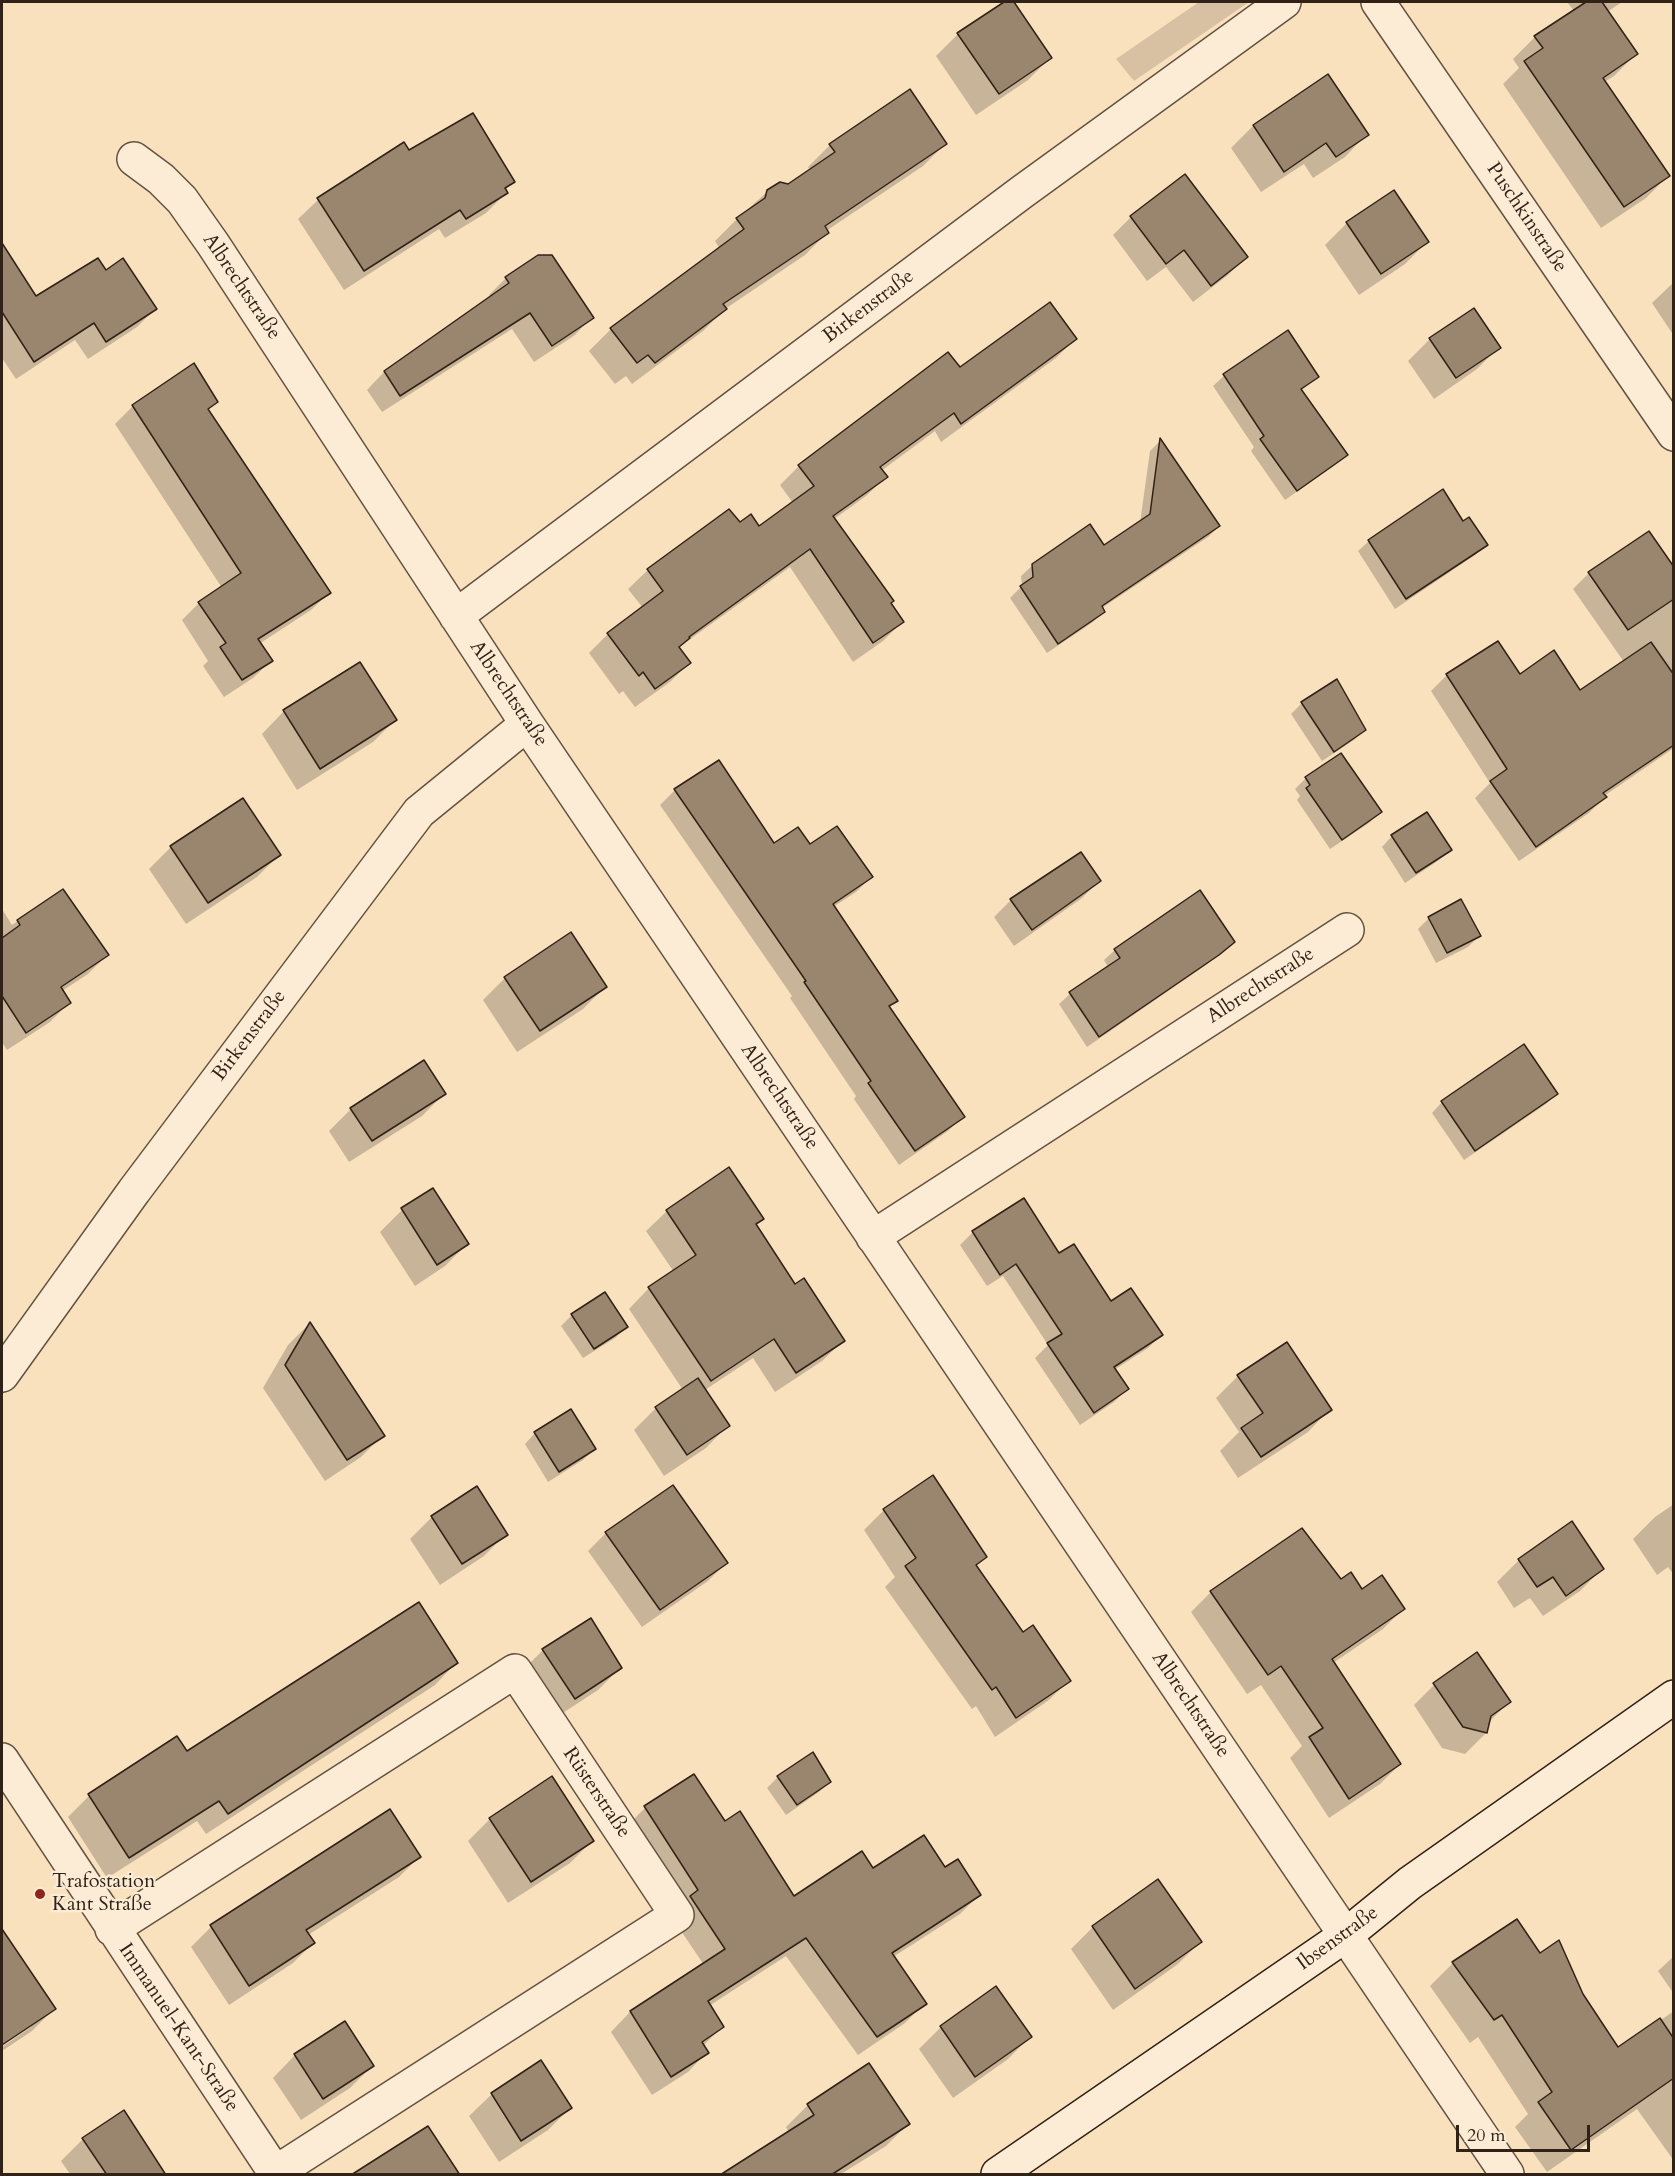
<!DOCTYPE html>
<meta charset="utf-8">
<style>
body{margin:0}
#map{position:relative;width:1675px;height:2176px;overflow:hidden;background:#fae1be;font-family:Cardo,serif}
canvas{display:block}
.frame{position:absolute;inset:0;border:3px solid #312217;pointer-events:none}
.scale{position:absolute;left:1456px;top:2125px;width:134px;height:27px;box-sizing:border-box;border:3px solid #312217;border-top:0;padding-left:8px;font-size:18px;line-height:21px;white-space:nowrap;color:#312217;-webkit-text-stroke:4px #fcecd5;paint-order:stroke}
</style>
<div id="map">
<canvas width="1675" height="2176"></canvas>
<div class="frame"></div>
<div class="scale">20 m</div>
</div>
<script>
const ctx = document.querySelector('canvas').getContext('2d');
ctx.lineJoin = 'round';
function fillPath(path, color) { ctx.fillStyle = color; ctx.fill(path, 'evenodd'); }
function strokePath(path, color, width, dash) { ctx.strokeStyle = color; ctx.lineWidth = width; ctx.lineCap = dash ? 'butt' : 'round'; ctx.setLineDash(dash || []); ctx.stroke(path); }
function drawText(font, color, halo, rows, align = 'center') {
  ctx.font = font + ' Cardo,serif'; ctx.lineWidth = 4.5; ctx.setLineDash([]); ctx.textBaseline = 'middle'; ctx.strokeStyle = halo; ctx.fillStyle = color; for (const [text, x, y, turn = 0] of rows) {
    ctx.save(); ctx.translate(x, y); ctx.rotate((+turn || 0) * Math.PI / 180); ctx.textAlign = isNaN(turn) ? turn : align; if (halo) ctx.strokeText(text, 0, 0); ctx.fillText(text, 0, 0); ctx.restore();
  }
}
fillPath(new Path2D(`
 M1199,2H1249L1134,81L1116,59Z`), '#d8c1a2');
fillPath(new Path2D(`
 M1007,2H1013L1050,58L1028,80L976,115L936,56L958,34Z
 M1567,2H1622L1607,12L1636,54L1614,76L1604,82L1668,176L1646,198L1601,228L1503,84L1519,68L1513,59L1535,37L1574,11Z
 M1327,76L1367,134L1345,157L1313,178L1304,164L1261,192L1231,148L1253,126Z
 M404,144L409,152L513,182L505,190L506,193L486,213L445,238L439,229L344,290L298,219L318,200Z
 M945,144L923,166L826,231L827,233L805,255L725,309L703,331L632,384L626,376L615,384L589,351L611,329L720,249L715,241L737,219L768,191L788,185L811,170L808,167L830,145Z
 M1185,176L1246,257L1228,275L1193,302L1166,267L1147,281L1113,235L1131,217Z
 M1347,223L1427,242L1405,264L1359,295L1325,245Z
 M105,272L155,309L137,327L88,359L75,340L16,379L2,358V285L20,273L36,298Z
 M506,278L592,317L575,335L534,362L512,329L382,412L367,390L384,372L491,297L489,295Z
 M1674,282V336L1652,303Z
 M1287,332L1317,377L1301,391L1346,455L1335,465L1285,500L1251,451L1254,447L1213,386L1224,376Z
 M1075,339L1056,358L941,442L935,431L881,471L886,477L866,496L834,519L902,622L883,641L853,662L790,567L678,648L689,663L670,682L635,707L623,691L619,694L589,653L608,634L643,608L628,589L648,570L740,525L759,528L793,503L780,485L799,466L959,369Z
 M1430,339L1499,347L1477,369L1434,399L1408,361Z
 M216,402L207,411L329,593L311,610L259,644L271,661L253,678L224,697L203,666L208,661L182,620L199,603L222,588L115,424L133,406Z
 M1160,441L1219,526L1208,537L1102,608L1103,611L1093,622L1047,653L1010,598L1022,586L1021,576L1033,565L1104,547L1140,523L1150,451Z
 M1463,523L1486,544L1475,555L1395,609L1358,551L1369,541Z
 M1674,570V748L1604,796L1605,797L1589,813L1519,861L1475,798L1490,783L1431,691L1447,675L1498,643L1519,676L1580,692L1624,662L1573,589L1589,573Z
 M1302,703L1364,730L1354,740L1322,761L1291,714Z
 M284,711L395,720L373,742L297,790L262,734Z
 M718,762L774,845L809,846L871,877L856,892L833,907L896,1000L888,1008L963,1116L948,1131L899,1165L854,1099L856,1096L790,998L792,996L660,805L675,790Z
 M1306,778L1380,812L1369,823L1330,849L1297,800L1300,796L1295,789Z
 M1392,836L1450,850L1439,860L1405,883L1382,847Z
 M171,847L279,855L257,877L186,924L149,869Z
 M1099,881L1082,898L1014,946L994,917L1011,900Z
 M63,891L107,955L88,974L62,991L69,1003L50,1022L7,1050L2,1042V909L12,925Z
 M1429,918L1479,936L1468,947L1436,963L1418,929Z
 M1115,950L1222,952L1206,965L1087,1047L1059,1004L1070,994L1108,967L1104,960Z
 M505,978L605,987L583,1009L517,1052L483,1000Z
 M444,1094L422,1116L349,1162L329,1131L351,1109Z
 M1556,1094L1546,1104L1464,1160L1432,1113L1442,1102Z
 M432,1190L467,1244L445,1266L415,1286L380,1232L402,1210Z
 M667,1211L762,1219L755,1225L795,1286L843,1341L822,1361L775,1392L753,1358L705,1390L728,1425L706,1448L664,1476L634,1430L656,1408L683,1390L629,1309L649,1288L674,1272L646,1231Z
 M973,1232L1110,1303L1161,1335L1148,1348L1114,1370L1127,1389L1114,1402L1080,1425L1035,1358L1048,1345L1003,1276L987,1286L960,1245Z
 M572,1315L626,1327L615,1338L583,1358L561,1326Z
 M309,1324L383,1435L361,1457L325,1481L263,1388L288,1345Z
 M1238,1376L1330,1409L1308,1432L1238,1478L1220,1451L1239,1432L1216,1398Z
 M535,1433L594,1449L583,1460L548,1482L525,1444Z
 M1674,1504V1575L1668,1567L1657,1575L1633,1539L1655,1517Z
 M884,1510L985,1557L975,1566L1023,1634L1069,1680L1049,1700L995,1737L976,1706L972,1709L885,1587L895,1577L864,1530Z
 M432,1517L506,1534L484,1556L440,1585L410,1539Z
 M606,1533L726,1563L708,1581L642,1627L588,1551Z
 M1519,1560L1602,1569L1580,1591L1543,1616L1530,1598L1514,1608L1497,1582Z
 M1340,1581L1403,1609L1383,1629L1333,1663L1400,1764L1380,1784L1329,1818L1290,1758L1302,1746L1261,1685L1247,1694L1191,1612L1211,1592Z
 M543,1650L620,1668L598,1690L552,1720L521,1672Z
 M456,1663L435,1685L206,1834L197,1821L107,1878L68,1817L89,1796L187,1753Z
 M1435,1684L1509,1702L1488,1723L1486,1733L1465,1754L1442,1748L1414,1705Z
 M812,1754L830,1782L819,1792L786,1815L767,1788L778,1777Z
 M693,1776L724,1823L794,1898L873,1870L945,1869L979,1895L960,1914L893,1957L925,2003L905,2023L858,2055L786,1956L709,2006L722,2027L703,2046L707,2052L688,2072L652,2095L611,2032L630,2012L704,1965L671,1916L626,1827L645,1808Z
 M390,1811L419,1857L399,1877L308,1935L313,1943L293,1963L229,2005L191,1947L211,1927Z
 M490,1819L592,1841L570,1863L508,1903L468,1841Z
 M1093,1927L1200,1942L1178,1964L1113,2010L1071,1949Z
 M1539,1955L1581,1995L1618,2049L1674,2011V2161L1637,2109L1547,2172L1515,2127L1528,2114L1478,2037L1470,2043L1430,1986L1453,1963Z
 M1674,1956V1994L1658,1971Z
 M20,1959L54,2009L32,2031L2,2051V2047L31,2027V2024L2,2044V1972Z
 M941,2027L1030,2037L1008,2059L953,2098L919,2049Z
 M295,2055L372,2066L350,2088L301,2120L273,2078Z
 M541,2063L570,2108L548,2130L499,2162L469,2116L492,2094Z
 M808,2105L908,2124L886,2146L841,2174H723L789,2133L786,2127Z
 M83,2139L151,2174H70L61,2161Z`), '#0003');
const building = new Path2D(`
 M1004,2H1014L1052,58L999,94L957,33Z
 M1586,2H1602L1638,54L1603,78L1670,176L1624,207L1524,61L1543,48L1534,36Z
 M1328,74L1369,135L1336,157L1326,143L1284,172L1253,125Z
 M910,89L947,144L825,226L829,233L723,304L727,309L655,363L648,355L637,363L610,328L744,229L736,218L765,198L767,190L780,182L788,184L835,152L829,144Z
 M473,113L515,182L505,188L508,193L466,219L460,210L364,271L317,198L404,142L409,150Z
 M1185,174L1248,257L1211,286L1184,250L1166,264L1130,216Z
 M1394,190L1429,242L1381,274L1346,222Z
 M2,243L36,296L98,258L106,270L123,258L157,309L106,342L94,323L34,362L2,312Z
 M538,255H552L594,318L552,346L530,313L400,396L384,371L509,283L505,277Z
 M1050,302L1077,339L961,424L954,413L880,467L888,477L833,516L894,601L891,603L904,622L873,643L810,549L689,637L690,638L679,647L691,663L655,689L643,672L639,676L607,633L663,591L647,569L729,509L740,522L751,514L759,526L814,486L798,465L948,352L960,367Z
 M1474,308L1501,348L1456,378L1429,338Z
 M1288,330L1319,377L1301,389L1348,455L1297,491L1260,439L1264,436L1223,374Z
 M194,363L218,402L208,409L331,593L258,639L273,661L242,680L220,647L226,643L198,602L241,573L132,405Z
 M1160,438L1220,526L1102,606L1105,612L1058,644L1020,586L1033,577L1032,564L1090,524L1104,545L1150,514Z
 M1443,489L1463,521L1469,517L1488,545L1406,599L1368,540Z
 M1649,531L1674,567V599L1628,630L1588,572Z
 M1498,641L1520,674L1554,650L1580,690L1651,642L1674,675V745L1603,793L1607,797L1536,847L1490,781L1507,769L1446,674Z
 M360,662L397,720L320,769L283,710Z
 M1337,679L1366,730L1334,752L1301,702Z
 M1341,753L1382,812L1342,840L1306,788L1310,785L1305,777Z
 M719,760L774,843L798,827L810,844L837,826L873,877L833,904L898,1001L889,1006L965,1117L915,1151L868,1083L871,1081L804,982L806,981L674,789Z
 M243,798L281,855L208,903L170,846Z
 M1427,812L1452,850L1416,873L1391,835Z
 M1081,852L1101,881L1032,930L1010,899Z
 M63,889L109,955L61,987L71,1003L26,1033L2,996V938L20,925L17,920Z
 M1200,890L1235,942L1219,955L1099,1037L1069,992L1120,958L1114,949Z
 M1461,899L1481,936L1447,953L1428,917Z
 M571,932L607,987L540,1031L504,977Z
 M1524,1044L1558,1094L1475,1151L1441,1101Z
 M424,1060L446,1094L372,1141L350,1108Z
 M729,1167L764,1219L756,1224L795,1284L804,1278L845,1341L796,1373L774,1339L711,1381L648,1287L696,1255L666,1210Z
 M433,1188L469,1244L437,1265L401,1208Z
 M1024,1198L1059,1253L1074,1244L1111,1301L1131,1288L1163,1335L1114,1367L1129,1389L1094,1413L1047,1343L1062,1334L1016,1264L1000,1275L972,1231Z
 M605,1292L628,1327L594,1349L571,1314Z
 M310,1322L385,1436L347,1460L285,1365Z
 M1287,1342L1332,1410L1261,1457L1241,1428L1263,1413L1237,1375Z
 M698,1378L730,1426L687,1455L655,1407Z
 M571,1409L596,1449L559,1472L534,1432Z
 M933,1475L987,1557L976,1565L1023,1632L1033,1625L1071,1681L1016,1718L996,1687L992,1690L905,1566L916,1558L883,1509Z
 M673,1485L728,1563L660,1610L605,1532Z
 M477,1486L508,1535L462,1564L431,1516Z
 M1572,1521L1604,1569L1566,1596L1553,1577L1537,1587L1518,1559Z
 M1302,1528L1341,1579L1351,1572L1362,1589L1382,1575L1405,1609L1332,1659L1401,1764L1349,1799L1309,1737L1323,1728L1281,1666L1268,1675L1210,1591Z
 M419,1602L458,1663L228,1814L219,1801L129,1858L88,1794L177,1736L187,1751Z
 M591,1618L622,1668L575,1699L542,1649Z
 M1477,1652L1511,1702L1491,1716L1487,1733L1463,1727L1433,1683Z
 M813,1752L831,1782L797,1805L777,1776Z
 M694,1774L725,1821L740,1811L794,1896L862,1851L873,1868L924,1835L945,1867L958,1859L981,1895L892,1953L927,2004L877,2037L806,1938L708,2001L724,2027L702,2042L709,2053L671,2077L630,2011L725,1949L690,1896L698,1890L644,1806Z
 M552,1776L594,1841L531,1882L489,1818Z
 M390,1809L421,1857L306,1930L315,1943L249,1986L210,1925Z
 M1158,1879L1202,1942L1135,1989L1092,1926Z
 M1517,1919L1540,1953L1559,1940L1583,1994L1618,2047L1660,2018L1674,2039V2078L1571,2150L1538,2102L1552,2092L1502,2015L1494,2020L1452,1962Z
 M2,1929L56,2009L2,2045Z
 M996,1986L1032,2037L975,2077L940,2026Z
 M345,2021L374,2066L323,2099L294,2054Z
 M541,2060L572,2108L521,2141L491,2093Z
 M869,2063L910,2124L831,2175H720L814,2115L807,2104Z
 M124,2110L166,2175H107L82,2138Z
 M428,2126L460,2175H351Z`);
fillPath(building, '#9a856e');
strokePath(building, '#312217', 1.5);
const street = new Path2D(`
 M1378,2L1674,434
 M134,159L161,179L182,200L213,244L527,724L1507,2174
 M456,616L1022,192L1284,2
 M873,1237L1347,930
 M2,1375L134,1191L419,812L527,724
 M2,1760L276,2174
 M112,1929L515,1671L677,1915L275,2173`);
const secondary = new Path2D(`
 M998,2174L1346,1935L1410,1883L1674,1697`);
strokePath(street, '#635241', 36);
strokePath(secondary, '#312217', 36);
strokePath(street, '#fcecd5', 33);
strokePath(secondary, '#fcecd5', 33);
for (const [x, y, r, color] of [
 [40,1894,6,"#8f2418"]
]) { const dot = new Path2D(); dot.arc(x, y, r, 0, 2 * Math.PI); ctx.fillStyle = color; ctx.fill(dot); strokePath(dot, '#fcecd5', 2); }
drawText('20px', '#312217', '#fcecd5', [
 ["Puschkinstraße",1526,218,56],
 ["Albrechtstraße",241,287,56],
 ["Birkenstraße",869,307,-37],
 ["Albrechtstraße",508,694,56],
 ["Albrechtstraße",1261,986,-33],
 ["Birkenstraße",250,1036,-53],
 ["Albrechtstraße",779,1097,56],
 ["Albrechtstraße",1190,1705,56],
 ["Rüsterstraße",596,1793,56],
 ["Ibsenstraße",1338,1939,-36],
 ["Immanuel-Kant-Straße",178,2028,56]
]);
drawText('20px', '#312217', '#fcecd5', [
 ["Trafostation",52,1882],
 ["Kant Straße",52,1905]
], 'left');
</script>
